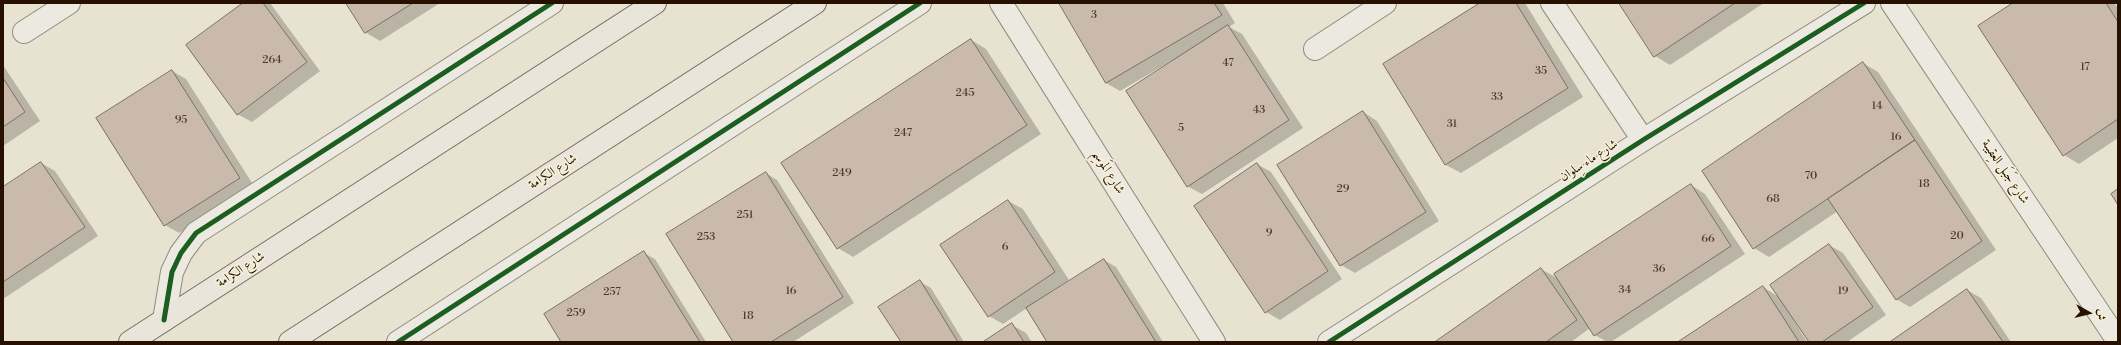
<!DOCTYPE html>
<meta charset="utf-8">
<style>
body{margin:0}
#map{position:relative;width:2121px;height:345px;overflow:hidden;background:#e8e2d0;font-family:"Libre Bodoni",Amiri,serif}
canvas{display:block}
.frame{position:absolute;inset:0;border:4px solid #261100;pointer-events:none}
.north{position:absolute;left:2069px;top:293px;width:40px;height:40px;-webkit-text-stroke:3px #f7f0d9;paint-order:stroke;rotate:98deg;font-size:11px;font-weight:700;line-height:16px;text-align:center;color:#261100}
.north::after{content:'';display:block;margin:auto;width:14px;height:18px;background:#261100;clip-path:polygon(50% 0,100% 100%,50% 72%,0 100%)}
</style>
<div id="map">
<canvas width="2121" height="345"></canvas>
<div class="frame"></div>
<div class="north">ش</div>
</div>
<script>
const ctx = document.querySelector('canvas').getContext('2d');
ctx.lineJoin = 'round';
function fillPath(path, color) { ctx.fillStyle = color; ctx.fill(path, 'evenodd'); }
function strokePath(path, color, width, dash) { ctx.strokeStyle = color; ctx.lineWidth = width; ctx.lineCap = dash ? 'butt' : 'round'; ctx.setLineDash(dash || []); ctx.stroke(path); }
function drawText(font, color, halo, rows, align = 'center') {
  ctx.font = font + ' "Libre Bodoni",Amiri,serif'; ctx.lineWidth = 3; ctx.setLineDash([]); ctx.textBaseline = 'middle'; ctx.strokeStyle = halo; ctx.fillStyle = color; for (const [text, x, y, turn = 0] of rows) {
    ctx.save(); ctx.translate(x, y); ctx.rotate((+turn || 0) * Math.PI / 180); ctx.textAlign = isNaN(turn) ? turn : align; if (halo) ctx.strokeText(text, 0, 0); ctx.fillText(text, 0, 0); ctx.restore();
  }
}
fillPath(new Path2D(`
 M245,3H270L320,71L252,122L237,114Z
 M347,3H440L380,41L365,32Z
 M1060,3H1223L1235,23L1229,27L1242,34L1303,128L1202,194L1187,186L1173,60L1120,91L1106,83Z
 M1482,3H1525L1583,97L1461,173L1446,165L1384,65Z
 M1620,3H1764L1670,65L1655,56Z
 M2014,3H2114L2118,8V138L2079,164L2064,155Z
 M971,40L986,49L1041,134L853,257L838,248Z
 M1863,63L1878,72L1996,250L1910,307L1896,299L1838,211L1769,257L1754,248Z
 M3,65L40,121L3,146Z
 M172,71L186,79L254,186L179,233L165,225Z
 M1363,112L1377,121L1439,221L1355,273L1341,265Z
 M41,163L55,171L98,236L3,299V188Z
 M1257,164L1271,172L1342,279L1280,320L1266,312Z
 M766,173L777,180L854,303L793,342H734Z
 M1691,185L1705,194L1745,254L1611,342H1607L1595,335L1590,328L1571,342H1436L1541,269L1559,279Z
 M1008,201L1023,209L1069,280L1052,291L1053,293L1104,260L1116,267L1163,342H1049L1027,308L1003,324L989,316Z
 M1829,245L1843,253L1886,315L1847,342H1811L1795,320L1794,321L1807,342H1679L1763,287L1779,297Z
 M644,253L655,259L706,342H563Z
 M920,282L931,288L964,342H902Z
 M1967,290L1981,298L2011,342H1892Z
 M1012,325L1026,333L1032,342H985Z`), '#0003');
const building = new Path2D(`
 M243,3H263L307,62L237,115L186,45Z
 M346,3H413L365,33Z
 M1059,3H1214L1222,15L1106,83Z
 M1480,3H1516L1568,88L1445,165L1383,64Z
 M1619,3H1735L1654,57Z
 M2013,3H2106L2118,22V119L2063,156L1978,26Z
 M1228,25L1289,120L1187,187L1126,91Z
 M971,39L1027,125L837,249L781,163Z
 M1863,62L1915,140L1753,249L1702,171Z
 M172,70L240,178L164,226L96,118Z
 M3,78L25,112L3,127Z
 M1363,111L1426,212L1340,266L1277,165Z
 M1915,140L1982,241L1896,300L1828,199Z
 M41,162L85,227L3,282V187Z
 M1257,163L1328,271L1265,313L1194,206Z
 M766,172L843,297L771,342H733L666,234Z
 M1691,184L1731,246L1594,336L1554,274Z
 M2118,189V205L2111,194Z
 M1008,200L1055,272L988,317L940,245Z
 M1829,244L1873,307L1822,342H1809L1770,285Z
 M644,251L700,342H561L544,314Z
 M1104,259L1156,342H1047L1026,308Z
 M1541,268L1577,320L1546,342H1435Z
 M920,280L958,342H901L878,307Z
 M1763,286L1799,342H1678Z
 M1967,289L2003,342H1890Z
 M1012,323L1024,342H983Z`);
fillPath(building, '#cabaab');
strokePath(building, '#777064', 1);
const minor = new Path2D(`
 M1001,3L1214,342
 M1552,3L1643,140
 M1892,3L2118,341
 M24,32L69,3
 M1315,49L1385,3
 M164,320L172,272L181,253L196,233L552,3
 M398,342L920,3
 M1329,342L1643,140L1864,3`);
const major = new Path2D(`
 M130,342L655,3
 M290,342L815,3`);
strokePath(minor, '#928c80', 24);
strokePath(major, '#777064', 24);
strokePath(minor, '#eceae0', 22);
strokePath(major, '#e9e5db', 22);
strokePath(new Path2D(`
 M164,320L172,272L181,253L196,233L552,3
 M398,342L920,3
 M1329,342L1643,140L1864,3`), '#1b5e20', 5);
drawText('11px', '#4f3b2b', null, [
 ["3",1094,15],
 ["264",272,60],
 ["47",1228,63],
 ["17",2085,67],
 ["35",1541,71],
 ["245",965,93],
 ["33",1497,97],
 ["14",1877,106],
 ["43",1259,110],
 ["95",181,120],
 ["31",1452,124],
 ["5",1181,128],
 ["247",903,133],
 ["16",1896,137],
 ["249",842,173],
 ["70",1811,176],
 ["18",1924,184],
 ["29",1343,189],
 ["68",1773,199],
 ["251",745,215],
 ["9",1269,233],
 ["20",1957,236],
 ["253",706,237],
 ["66",1708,239],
 ["6",1005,247],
 ["36",1659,269],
 ["34",1625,290],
 ["16",791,291],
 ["19",1843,291],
 ["257",612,292],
 ["259",576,313],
 ["18",748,316]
]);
drawText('13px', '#261100', '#f7f0d9', [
 ["شارع ماء سِلوان",1589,161,-33],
 ["شارع الكرامة",553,172,-33],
 ["شارع المَوسِم",1108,172,58],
 ["شارع جَبَل العِقيبة",2005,172,56],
 ["شارع الكرامة",241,270,-33]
]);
</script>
